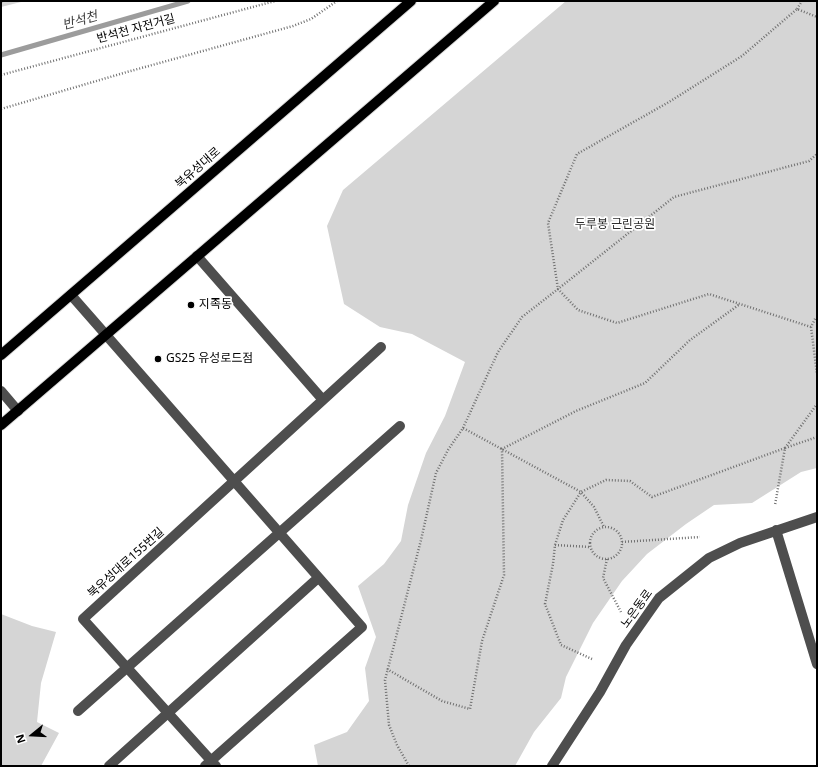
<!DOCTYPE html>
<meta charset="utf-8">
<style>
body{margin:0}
#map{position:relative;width:818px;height:767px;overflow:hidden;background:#fff;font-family:"Noto Sans",sans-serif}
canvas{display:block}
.frame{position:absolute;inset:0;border:2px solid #000;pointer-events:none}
.north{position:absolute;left:12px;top:715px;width:40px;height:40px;-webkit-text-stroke:3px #fff;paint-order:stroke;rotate:252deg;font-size:11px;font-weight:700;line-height:16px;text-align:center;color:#000}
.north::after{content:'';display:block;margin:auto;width:14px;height:18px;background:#000;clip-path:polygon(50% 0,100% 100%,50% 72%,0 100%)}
</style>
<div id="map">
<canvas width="818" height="767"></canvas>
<div class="frame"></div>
<div class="north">N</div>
</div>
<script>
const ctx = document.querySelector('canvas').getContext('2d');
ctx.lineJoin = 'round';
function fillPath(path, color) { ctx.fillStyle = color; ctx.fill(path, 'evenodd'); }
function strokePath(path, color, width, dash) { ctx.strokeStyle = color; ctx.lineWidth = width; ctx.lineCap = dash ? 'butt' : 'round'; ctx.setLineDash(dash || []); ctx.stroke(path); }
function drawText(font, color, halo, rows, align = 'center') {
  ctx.font = font + ' "Noto Sans","Noto Sans KR",sans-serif'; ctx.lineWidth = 3.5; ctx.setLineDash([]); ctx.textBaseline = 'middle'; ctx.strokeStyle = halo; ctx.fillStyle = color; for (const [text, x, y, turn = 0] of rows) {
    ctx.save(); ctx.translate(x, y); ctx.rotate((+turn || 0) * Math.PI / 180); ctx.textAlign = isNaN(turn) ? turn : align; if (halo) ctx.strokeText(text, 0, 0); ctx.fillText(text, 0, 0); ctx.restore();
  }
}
fillPath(new Path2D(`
 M1,1H25L1,7Z
 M566,1H817V468L801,472L752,503L714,505L686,524L647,554L622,581L593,623L566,677L561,698L534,732L515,766H318L314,745L347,732L369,701L365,668L376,637L358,586L384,564L401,541L408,505L426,453L445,416L465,362L412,334L380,327L344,304L327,226L343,190Z
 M1,614L32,626L56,632L41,683L37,722L59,733L41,766H1Z`), '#d5d5d5');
strokePath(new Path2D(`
 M1,55L188,1`), '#9c9c9c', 5);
const major = new Path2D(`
 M1,355L411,1
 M1,425L494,1`);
strokePath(major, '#dbdbdb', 12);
strokePath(new Path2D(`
 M1,2L3,1
 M797,9L802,1
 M1,75L275,1
 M1,109L127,72L293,26L311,19L337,1
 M817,317H816L811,327L817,374
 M811,327L709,294L617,323L578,310L558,289L548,223L577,154L669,102L742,56L797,9L817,17
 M463,428L498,352L522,317L558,289L674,197L809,161L817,154
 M785,448L817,404
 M785,448L817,437
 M590 543a16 16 0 1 1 32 0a16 16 0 1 1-32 0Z
 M622,542L700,537
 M555,545L590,547
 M607,559L603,578L621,612
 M592,659L561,645L545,604L553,564L555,545L563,520L581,492L606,480L630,481L652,497L785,448L775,505
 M387,669L442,701L470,709L482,641L504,575L502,449L576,411L645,383L690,340L740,304
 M409,766L397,745L389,725L385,680L421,540L436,473L448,450L463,428L581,492L594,507L604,527`), '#707070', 2.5, [1, 2]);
strokePath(new Path2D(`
 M197,256L323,400
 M71,295L362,627L205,766
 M1,391L18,411
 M776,530L817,664
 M78,711L400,426
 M109,766L318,578
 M216,766L83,619L381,347
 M552,766L600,692L626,645L659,598L709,558L740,543L817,517`), '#4e4e4e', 10);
strokePath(major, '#000', 10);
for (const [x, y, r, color] of [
 [191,305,4,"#000"],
 [158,359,4,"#000"]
]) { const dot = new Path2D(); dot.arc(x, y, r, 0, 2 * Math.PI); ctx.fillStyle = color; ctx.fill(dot); strokePath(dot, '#fff', 1.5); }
drawText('12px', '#000', '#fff', [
 ["반석천 자전거길",136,29,-15],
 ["북유성대로",198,168,-41],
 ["북유성대로155번길",126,563,-42],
 ["노은동로",637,609,-54]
]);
drawText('12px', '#2c2c2c', '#fff', [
 ["두루봉 근린공원",615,225]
]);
drawText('12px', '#000', '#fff', [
 ["지족동",199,305],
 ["GS25 유성로드점",166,359]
], 'left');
drawText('italic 13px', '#3d3d3d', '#fff', [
 ["반석천",80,21,-16]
]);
</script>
